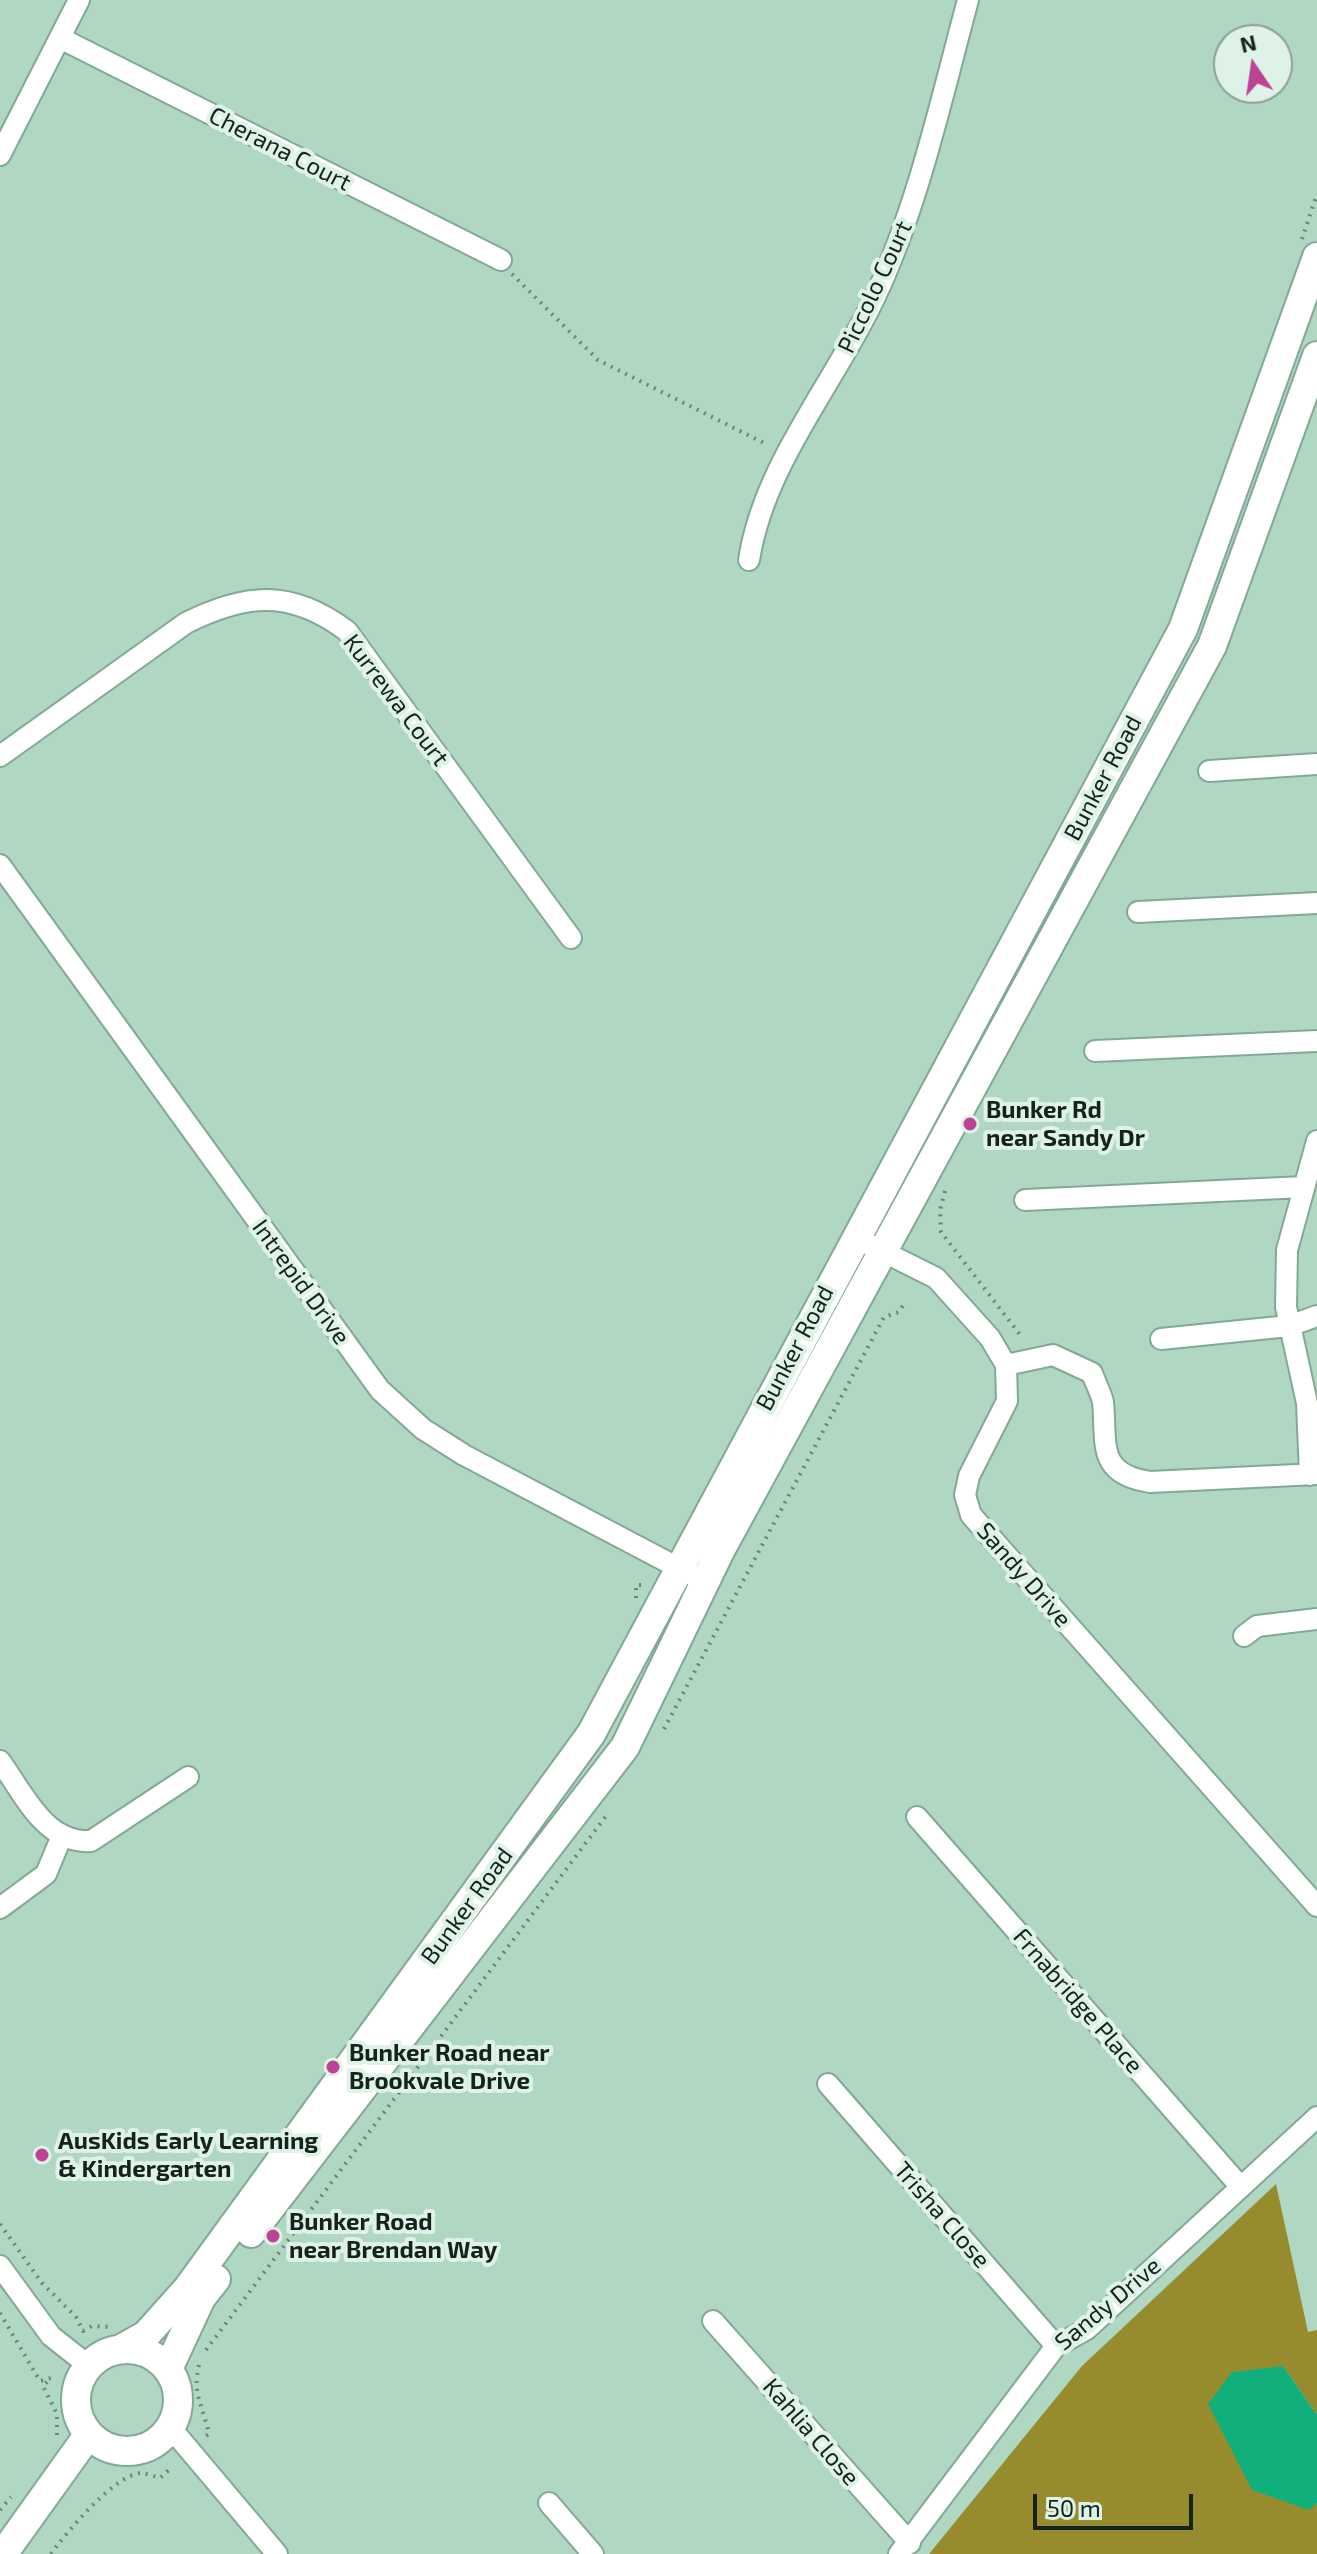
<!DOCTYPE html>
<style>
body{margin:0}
#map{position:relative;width:1317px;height:2554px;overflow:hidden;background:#afd7c2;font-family:"Exo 2",sans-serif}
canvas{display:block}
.north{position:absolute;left:1213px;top:24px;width:80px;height:80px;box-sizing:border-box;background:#def2e8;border:2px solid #8d9f96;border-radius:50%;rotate:347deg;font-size:22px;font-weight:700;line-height:32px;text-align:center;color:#14231c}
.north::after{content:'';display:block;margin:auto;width:28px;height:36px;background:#bd4395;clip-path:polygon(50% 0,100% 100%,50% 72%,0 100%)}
.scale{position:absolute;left:1033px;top:2494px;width:160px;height:36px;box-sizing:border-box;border:4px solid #14231c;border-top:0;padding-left:10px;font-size:24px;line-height:28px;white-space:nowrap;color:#14231c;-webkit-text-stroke:6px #def2e8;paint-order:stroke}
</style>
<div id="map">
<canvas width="1317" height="2554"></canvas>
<div class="north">N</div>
<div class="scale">50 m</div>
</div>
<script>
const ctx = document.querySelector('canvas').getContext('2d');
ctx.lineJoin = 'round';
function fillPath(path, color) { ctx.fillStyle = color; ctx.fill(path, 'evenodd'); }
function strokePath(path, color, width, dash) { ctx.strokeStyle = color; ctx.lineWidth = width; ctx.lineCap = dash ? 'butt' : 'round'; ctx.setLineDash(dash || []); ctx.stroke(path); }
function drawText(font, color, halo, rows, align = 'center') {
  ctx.font = font + ' "Exo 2",sans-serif'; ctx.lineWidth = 8; ctx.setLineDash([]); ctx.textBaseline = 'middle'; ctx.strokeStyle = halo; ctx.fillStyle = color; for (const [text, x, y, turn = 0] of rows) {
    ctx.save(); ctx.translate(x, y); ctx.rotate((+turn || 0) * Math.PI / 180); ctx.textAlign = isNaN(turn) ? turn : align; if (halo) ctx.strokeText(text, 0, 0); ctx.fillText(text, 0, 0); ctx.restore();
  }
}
fillPath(new Path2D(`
 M1276,2184L1308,2332L1317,2330V2415L1283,2366L1308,2510L1317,2503V2554H929L1082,2366Z`), '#968c2d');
fillPath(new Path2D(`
 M1283,2366L1317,2415V2503L1309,2510L1252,2490L1208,2404L1232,2372Z`), '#11af7b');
const minor = new Path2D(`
 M60,38L501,260
 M0,155L79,0
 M749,560C764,464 834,384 875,297C919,203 941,100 968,0
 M0,756L186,623C246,593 291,589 347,631L571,938
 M1209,771L1317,764
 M0,865L380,1390L423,1429L464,1455L692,1575
 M1138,912L1317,903
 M1095,1051L1317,1041
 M1025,1200L1304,1187
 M856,1238L936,1278L990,1338L1006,1365L1007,1401L969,1476L965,1495L971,1515L1317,1906
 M1161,1339L1289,1326L1317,1316
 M1006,1365L1053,1355L1092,1373C1095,1382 1101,1393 1103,1402C1107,1443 1096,1474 1150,1482L1317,1474
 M1310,1475L1307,1403L1286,1307L1287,1250L1317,1141
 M1244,1636L1257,1626L1317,1619
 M0,1761C24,1794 45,1844 91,1841L188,1777
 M917,1817L1239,2185
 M0,1908L46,1874L61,1838
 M828,2084L1056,2346
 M0,2266L51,2336L89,2366
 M713,2321L910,2543
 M170,2427L277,2554
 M549,2503L593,2554
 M899,2554L1056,2346L1087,2329L1317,2117`);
const secondary = new Path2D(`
 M251,2233L625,1747L721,1549L1212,646L1317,356
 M121,2349L146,2335L188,2288L591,1734L1183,629L1317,257
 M76 2400a51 51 0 1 1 102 0a51 51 0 1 1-102 0Z
 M168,2369L201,2298L216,2279
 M3,2554L89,2434`);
strokePath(minor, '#82a995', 24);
strokePath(secondary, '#82a995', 32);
strokePath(new Path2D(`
 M1302,239L1317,194
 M512,274L598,360L768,445
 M945,1191L940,1210L941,1232L1021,1336
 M636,1598V1585H642
 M664,1729L884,1317L899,1312L905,1302
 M0,2224L42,2283L76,2317L83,2331L92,2326L111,2327
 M0,2313L40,2381L51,2378L43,2386L57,2414V2435
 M206,2350L606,1816
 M199,2365C192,2393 203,2407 209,2434L203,2438
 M0,2510L11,2497
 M51,2554C65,2534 115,2474 141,2473C146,2473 155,2477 160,2478L170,2469`), '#688576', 4, [2, 6]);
strokePath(minor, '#fff', 20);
strokePath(secondary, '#fff', 28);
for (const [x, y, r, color] of [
 [970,1124,8,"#bd4395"],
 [333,2067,8,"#bd4395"],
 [42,2155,8,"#bd4395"],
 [273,2236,8,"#bd4395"]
]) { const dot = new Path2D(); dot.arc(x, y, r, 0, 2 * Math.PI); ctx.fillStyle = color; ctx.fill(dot); strokePath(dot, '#def2e8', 3); }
drawText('24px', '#14231c', '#def2e8', [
 ["Cherana Court",280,149,27],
 ["Piccolo Court",875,287,-65],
 ["Kurrewa Court",396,700,53],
 ["Bunker Road",1103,778,-62],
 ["Intrepid Drive",301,1282,54],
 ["Bunker Road",795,1348,-62],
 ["Sandy Drive",1024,1575,49],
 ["Bunker Road",467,1906,-54],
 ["Frnabridge Place",1078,2001,49],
 ["Trisha Close",942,2215,49],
 ["Sandy Drive",1108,2304,-40],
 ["Kahlia Close",811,2432,49]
]);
drawText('bold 24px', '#14231c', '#def2e8', [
 ["Bunker Rd",986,1110],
 ["near Sandy Dr",986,1138],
 ["Bunker Road near",349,2053],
 ["Brookvale Drive",349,2081],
 ["AusKids Early Learning",58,2141],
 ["& Kindergarten",58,2169],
 ["Bunker Road",289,2222],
 ["near Brendan Way",289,2250]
], 'left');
</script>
